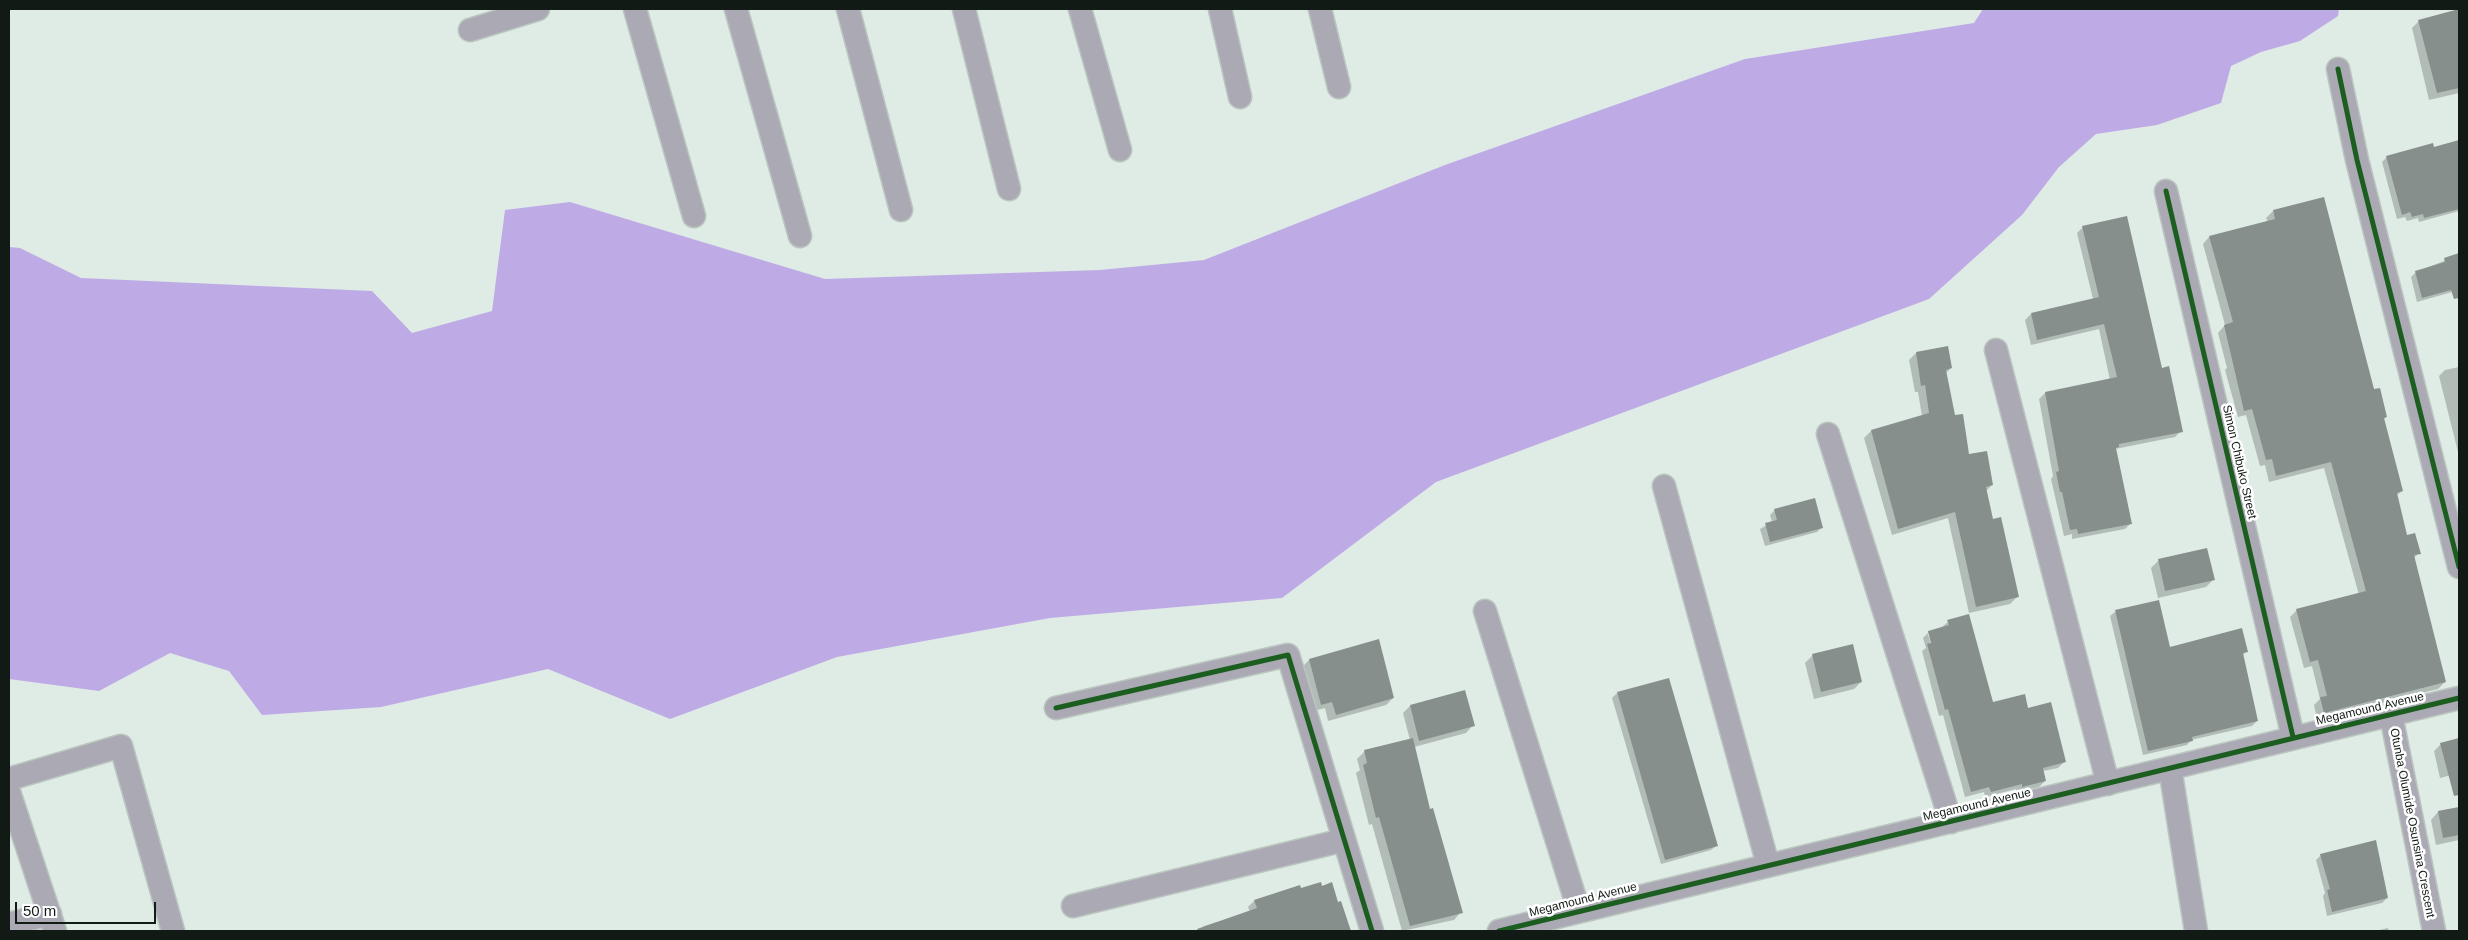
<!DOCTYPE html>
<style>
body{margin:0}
#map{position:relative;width:2468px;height:940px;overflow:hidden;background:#dfebe5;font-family:Arial,sans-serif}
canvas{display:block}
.frame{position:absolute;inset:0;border:10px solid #111a15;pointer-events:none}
.scale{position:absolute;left:15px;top:902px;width:141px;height:22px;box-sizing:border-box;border:2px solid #111a15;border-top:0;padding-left:6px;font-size:15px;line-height:18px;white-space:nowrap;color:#111a15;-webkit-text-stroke:4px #fff;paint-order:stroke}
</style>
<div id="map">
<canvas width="2468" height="940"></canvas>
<div class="frame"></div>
<div class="scale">50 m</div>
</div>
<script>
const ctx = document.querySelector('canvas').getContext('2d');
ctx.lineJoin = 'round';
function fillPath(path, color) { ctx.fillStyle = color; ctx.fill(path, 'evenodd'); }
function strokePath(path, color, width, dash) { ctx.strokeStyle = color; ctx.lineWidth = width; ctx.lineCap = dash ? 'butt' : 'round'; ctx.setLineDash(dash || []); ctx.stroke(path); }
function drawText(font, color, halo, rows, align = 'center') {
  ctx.font = font + ' Arial,sans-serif'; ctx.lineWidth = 5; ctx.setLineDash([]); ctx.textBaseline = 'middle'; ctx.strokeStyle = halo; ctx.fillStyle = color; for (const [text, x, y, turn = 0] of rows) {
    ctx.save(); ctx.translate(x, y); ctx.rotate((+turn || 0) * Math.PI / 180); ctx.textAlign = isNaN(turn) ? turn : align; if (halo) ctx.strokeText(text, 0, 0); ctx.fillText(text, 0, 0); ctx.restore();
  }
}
fillPath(new Path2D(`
 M1983,9H2339L2338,16L2300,41L2261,52L2231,66L2221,103L2157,125L2096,134L2059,167L2022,215L1929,299L1436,482L1282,598L1050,618L837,657L670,719L548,669L381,707L262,715L229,671L170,653L99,691L9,679V247L20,248L81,278L372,291L412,333L492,311L505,210L570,202L825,279L1100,270L1204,260L1445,165L1745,59L1974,23Z`), '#beabe6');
fillPath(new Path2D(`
 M2459,11V93L2429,100L2412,28L2419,21Z
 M2459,141V211L2419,222L2418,218L2407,221L2405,217L2397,219L2382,162L2387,157L2433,149Z
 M2273,211L2386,417L2383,420L2402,491L2396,496L2406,537L2419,553L2413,559L2445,682L2438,689L2317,719L2314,705L2320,699L2312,666L2304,668L2290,617L2297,610L2359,595L2324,468L2269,482L2265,465L2260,466L2246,415L2238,417L2225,370L2227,368L2218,333L2225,325L2203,244L2209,237L2268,222L2266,218Z
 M2083,227L2161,369L2181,431L2175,437L2115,449L2131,523L2125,529L2072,539V534L2064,536L2051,479L2053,476L2039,399L2045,393L2110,380L2099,329L2031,345L2025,320L2031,314L2093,299L2077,233Z
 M2459,255V290L2417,302L2411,277L2416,272Z
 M1916,353L1951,368L1945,374L1954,417L1968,456L1992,485L1986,491L1992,521L2017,597L2010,604L1969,613L1948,518L1892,535L1864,438L1871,431L1922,416L1918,392H1915L1909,360Z
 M2459,367V456L2439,376L2445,370Z
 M1775,510L1822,527L1817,532L1765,546L1760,529L1772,522L1770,515Z
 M2159,560L2214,579L2206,587L2158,598L2151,568Z
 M2158,601L2169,648L2246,652L2242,656L2257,721L2252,726L2191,740L2187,745L2143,755L2110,616L2115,612Z
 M1948,622L1992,703L2027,709L2064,762L2058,768L2043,771L2045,781L2039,787L2017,792L2016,789L1985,797L1984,792L1965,797L1943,715L1939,716L1922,651L1926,648L1923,638L1929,632L1942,627ZM1928,634H1930L1932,649Z
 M1378,641L1393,698L1386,705L1328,721L1325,708L1314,711L1302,667L1309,660Z
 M1813,655L1861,682L1854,689L1814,699L1805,663Z
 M1617,693L1716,846L1711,850L1661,864L1612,698Z
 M1410,706L1473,725L1466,733L1414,747L1429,810L1461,912L1454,920L1402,931L1372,824L1369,825L1356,773L1360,770L1357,759L1365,751L1410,740L1403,713Z
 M2459,739V773L2440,778L2434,751L2441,744Z
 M2459,808V840L2436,845L2431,820L2438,812Z
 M2375,841L2387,898L2382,903L2327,916L2323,896L2325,893L2316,860L2321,855Z
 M1321,887L1338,904L1341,903L1350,931H1199L1204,926L1250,912L1248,907L1254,901Z
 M2388,928L2389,931H2375Z`), '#0003');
fillPath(new Path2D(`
 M2459,9V88L2437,93L2418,20Z
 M2459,140V209L2424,218L2423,214L2412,217L2410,212L2402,215L2386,156L2433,143L2434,147Z
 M2324,197L2374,389L2380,388L2387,417L2384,418L2403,491L2397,493L2407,535L2415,533L2421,554L2414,555L2446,682L2324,713L2320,697L2327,696L2318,660L2310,662L2296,609L2366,591L2331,462L2276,476L2272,459L2266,460L2252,409L2244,411L2224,325L2233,322L2209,236L2275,219L2273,210Z
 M2127,216L2162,368L2169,366L2183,432L2119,444V447L2116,448L2132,524L2078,534L2077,529L2070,530L2062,492H2060L2056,472L2059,471L2045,392L2117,377L2104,324L2037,340L2031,313L2099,297L2082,226Z
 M2459,253V298L2454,299L2451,290L2422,298L2415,271L2445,262L2444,258Z
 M1948,346L1952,368L1946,370L1955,415L1963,414L1969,454L1987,451L1993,485L1986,487L1993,519L2001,517L2019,597L1976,607L1955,512L1898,529L1871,430L1929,413L1925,385L1921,386L1916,352Z
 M1815,498L1823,528L1770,542L1765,523L1777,520L1774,509Z
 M2207,548L2215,580L2165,591L2158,559Z
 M2159,600L2170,647L2242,628L2248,652L2243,653L2258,721L2192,737L2193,741L2148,751L2115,610Z
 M1969,614L1993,702L2025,694L2028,708L2051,702L2066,762L2043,768L2046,781L2022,787V784L1991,792L1989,787L1971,792L1948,709L1945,710L1927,644L1931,643L1928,631L1949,625L1947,620Z
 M1379,639L1394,698L1336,715L1332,702L1321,705L1309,659Z
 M1853,644L1862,682L1821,692L1812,654Z
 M1669,678L1718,846L1665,860L1617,692Z
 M1465,690L1475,726L1419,741L1410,705Z
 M1413,738L1430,809L1433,808L1463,913L1410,926L1379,817L1376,818L1363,765L1367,763L1364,750Z
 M2459,738V795L2454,796L2440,743Z
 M2459,807V835L2443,838L2438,811Z
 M2376,840L2388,898L2332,912L2327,890L2330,889L2320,854Z
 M1321,882L1322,886L1332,882L1338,902L1341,901L1351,931H1198L1197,929L1257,908L1254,900L1300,885L1301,888Z`), '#868f8b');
const minor = new Path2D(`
 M635,9L694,216
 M736,9L800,236
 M848,9L901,210
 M964,9L1009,189
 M1080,9L1120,150
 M1220,9L1240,97
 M1320,9L1339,87
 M470,30L538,9
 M2338,69L2357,160L2459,567
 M2166,191L2293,737
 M1996,350L2108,784
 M1828,434L1951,822
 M1664,486L1768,865
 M1485,611L1579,911
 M1056,708L1288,655L1372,931
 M2391,715L2434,931
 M2170,768L2196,931
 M9,779L121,746L173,931
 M9,792L55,931
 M1073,906L1344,840
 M9,924L50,914
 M1499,931L2459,698`);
strokePath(minor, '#bbc5c0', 25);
strokePath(minor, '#aba9b4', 22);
strokePath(new Path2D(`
 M2338,69L2357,160L2459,567
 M2166,191L2293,737
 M1056,708L1288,655L1372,931
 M1499,931L2459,698`), '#1b5e20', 5);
drawText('12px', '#111a15', '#fff', [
 ["Simon Chibuko Street",2239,462,77],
 ["Megamound Avenue",2370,709,-13],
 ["Megamound Avenue",1977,805,-13],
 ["Otunba Olumide Osunsina Crescent",2412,823,79],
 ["Megamound Avenue",1583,900,-14]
]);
</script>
